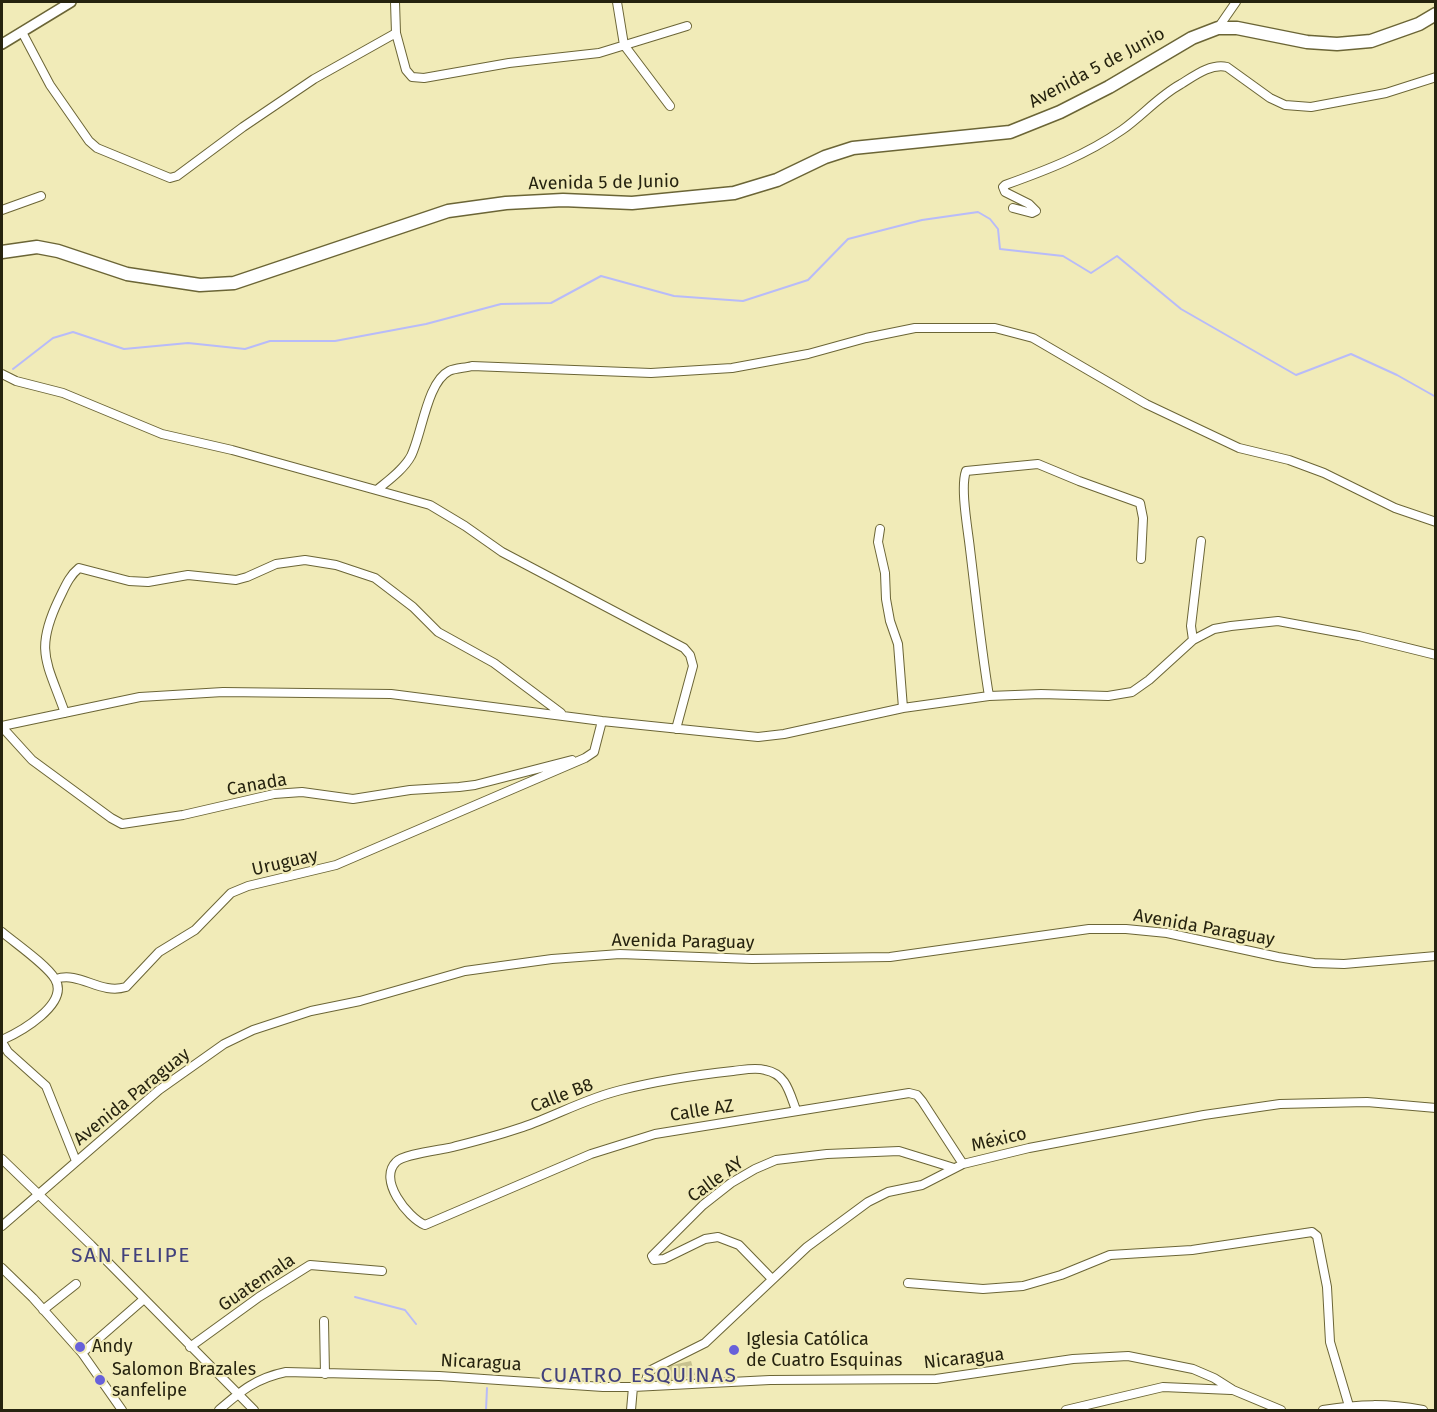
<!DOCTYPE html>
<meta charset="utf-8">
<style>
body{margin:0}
#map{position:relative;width:1437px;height:1412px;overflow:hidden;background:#f1ebb8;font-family:"Fira Sans",sans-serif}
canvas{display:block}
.frame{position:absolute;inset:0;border:3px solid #26230f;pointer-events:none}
</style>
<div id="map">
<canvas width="1437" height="1412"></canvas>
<div class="frame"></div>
</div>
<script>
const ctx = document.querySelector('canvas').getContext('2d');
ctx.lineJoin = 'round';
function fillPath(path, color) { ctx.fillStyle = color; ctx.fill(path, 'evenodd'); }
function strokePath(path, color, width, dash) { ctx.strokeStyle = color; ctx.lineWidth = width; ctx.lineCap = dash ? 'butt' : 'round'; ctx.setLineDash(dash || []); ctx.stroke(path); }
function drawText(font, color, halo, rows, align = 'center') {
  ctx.font = font + ' "Fira Sans",sans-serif'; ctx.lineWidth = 4.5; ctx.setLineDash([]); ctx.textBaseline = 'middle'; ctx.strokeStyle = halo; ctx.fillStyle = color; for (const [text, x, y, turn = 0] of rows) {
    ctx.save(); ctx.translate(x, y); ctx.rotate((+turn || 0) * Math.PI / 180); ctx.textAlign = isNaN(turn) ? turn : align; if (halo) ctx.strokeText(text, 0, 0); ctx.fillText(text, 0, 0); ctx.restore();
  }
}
fillPath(new Path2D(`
 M691,1361L695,1375L666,1382L663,1367Z`), '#c7c18f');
strokePath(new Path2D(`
 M13,369L53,338L73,332L124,349L188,343L245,349L270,341H335L426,324L501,304L551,303L601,276L674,296L743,301L808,280L848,239L922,220L978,212L990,219L998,229L1000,249L1063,256L1091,273L1117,256L1181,309L1296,375L1351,354L1397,375L1436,397
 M355,1297L405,1310L416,1324
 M486,1410L487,1388`), '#b8bbf9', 2);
const minor = new Path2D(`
 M395,2L396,33
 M617,2L624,45L670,106
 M1218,28L1236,2
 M22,32L50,85L89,141L97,148L170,178L177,176L243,127L314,79L396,33L406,70L412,77L424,78L509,63L599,53L687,26
 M1013,208L1032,213L1036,211L1029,204L1005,192L1003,187L1005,185C1047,170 1086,155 1122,130C1142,116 1159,96 1181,84C1194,76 1211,63 1227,67L1270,98L1285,105L1311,107L1386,93L1436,77
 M2,210L41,196
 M2,374L16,381L63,393L162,434L232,450L430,505L465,526L502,552L684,648L690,655L693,666L676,729
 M378,489C389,480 404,469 411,456C422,434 427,382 449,371C455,368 465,368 472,366L651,373L732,368L808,354L866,338L915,328H995L1033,338L1146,404L1239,448L1289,460L1324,473L1395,508L1436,522
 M880,529L878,542L885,573L886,599L890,621L898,644L903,708
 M1193,640L1191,626L1201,541
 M989,696C981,647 976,598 970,549C968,530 960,488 966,471L1038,464L1079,481L1140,503L1143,518L1141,559
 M65,713C47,662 34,651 59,599C65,587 69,576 79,568L129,581L148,582L188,575L236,580L247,577L276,564L305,560L336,565L375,578L413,607L438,632L494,663L561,713
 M2,726L140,697L223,692L391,694L602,721L758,737L784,734L903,708L989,696L1041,694L1108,696L1132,692L1149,680L1193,640L1214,629L1231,626L1278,621L1359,636L1436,655
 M2,727L32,760L111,818L122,824L183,815L274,794L302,792L353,799L410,790L459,787L475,785L572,760
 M2,932C15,943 47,965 55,979C70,1004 20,1032 2,1040
 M56,979C80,971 100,995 126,987L159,952L195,930L231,893L248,886L336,865L585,758L594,752L602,721
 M2,1042L8,1052L46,1086L76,1161
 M796,1110C789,1091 786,1074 765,1070C755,1067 743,1070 733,1071C696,1075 657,1081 621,1090C587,1098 555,1116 523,1127C500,1135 476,1141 453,1147C441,1150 403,1154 396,1162C378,1180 407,1217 425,1225L591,1154L655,1134L909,1093L917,1095L922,1101L963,1164
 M2,1159L91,1245L254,1410
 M2,1226L159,1090L224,1044L253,1030L311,1011L360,1001L465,971L552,959L620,954L752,959L890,957L1089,929H1126L1167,933L1278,957L1314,963L1344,964L1436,956
 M2,1268L33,1298L82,1353L122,1410
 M772,1279L739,1245L718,1237L705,1239L664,1259L654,1260L652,1256L703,1205L731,1183L755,1169L776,1160L827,1154L899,1151L954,1168
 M908,1283L983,1289L1023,1286L1061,1275L1110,1255L1192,1250L1312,1232L1317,1236L1327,1287L1330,1342L1349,1406
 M43,1310L76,1284
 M324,1321L325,1374
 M190,1347L259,1297L310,1265L382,1271
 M82,1353L144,1299
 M644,1386L649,1371L705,1343L807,1247L868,1202L888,1192L922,1185L963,1164L1029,1148L1204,1115L1280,1104L1367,1102L1436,1108
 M219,1410C241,1391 256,1378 286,1372L439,1376L603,1387H633L770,1380L936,1379L1073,1359L1128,1356L1193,1369L1214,1378L1233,1390L1281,1410
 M631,1410L633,1387
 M1066,1410L1163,1387L1231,1390
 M1323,1410C1361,1404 1385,1403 1423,1410`);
const tertiary = new Path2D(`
 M2,44L71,2`);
const primary = new Path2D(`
 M2,252L37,247L58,251L127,274L200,285L234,283L448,211L506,203L563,200L632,203L734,193L777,180L825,157L853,148L1010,132L1060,112L1109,87L1192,38L1218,28H1237L1307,42L1337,44L1371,41L1419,24L1436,14`);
strokePath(minor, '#6b6536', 10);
strokePath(tertiary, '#6b6536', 12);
strokePath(primary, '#6b6536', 15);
strokePath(minor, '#fff', 8);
strokePath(tertiary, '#fff', 9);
strokePath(primary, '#fff', 12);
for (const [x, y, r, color] of [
 [80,1347,6,"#6861da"],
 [734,1350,6,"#6861da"],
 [100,1380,6,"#6861da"]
]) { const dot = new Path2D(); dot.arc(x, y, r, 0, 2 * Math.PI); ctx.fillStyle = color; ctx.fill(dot); strokePath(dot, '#f1ebb8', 2); }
drawText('18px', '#26230f', '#f1ebb8', [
 ["Avenida 5 de Junio",1097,68,-28],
 ["Avenida 5 de Junio",604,183,-1],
 ["Canada",257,785,-10],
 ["Uruguay",285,863,-13],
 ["Avenida Paraguay",1204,928,10],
 ["Avenida Paraguay",683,942,1],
 ["Calle B8",562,1096,-21],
 ["Avenida Paraguay",132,1097,-39],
 ["Calle AZ",702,1111,-9],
 ["México",999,1140,-13],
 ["Calle AY",716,1180,-36],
 ["Guatemala",257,1283,-34],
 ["Nicaragua",964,1359,-6],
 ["Nicaragua",481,1363,3]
]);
drawText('18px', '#26230f', '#f1ebb8', [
 ["Iglesia Católica",746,1340],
 ["de Cuatro Esquinas",746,1361],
 ["Andy",92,1347],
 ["Salomon Brazales",112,1370],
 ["sanfelipe",112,1391]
], 'left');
ctx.letterSpacing = '1.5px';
drawText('21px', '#42417d', '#f1ebb8', [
 ["SAN FELIPE",131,1256],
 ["CUATRO ESQUINAS",639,1376]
]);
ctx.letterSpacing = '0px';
</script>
